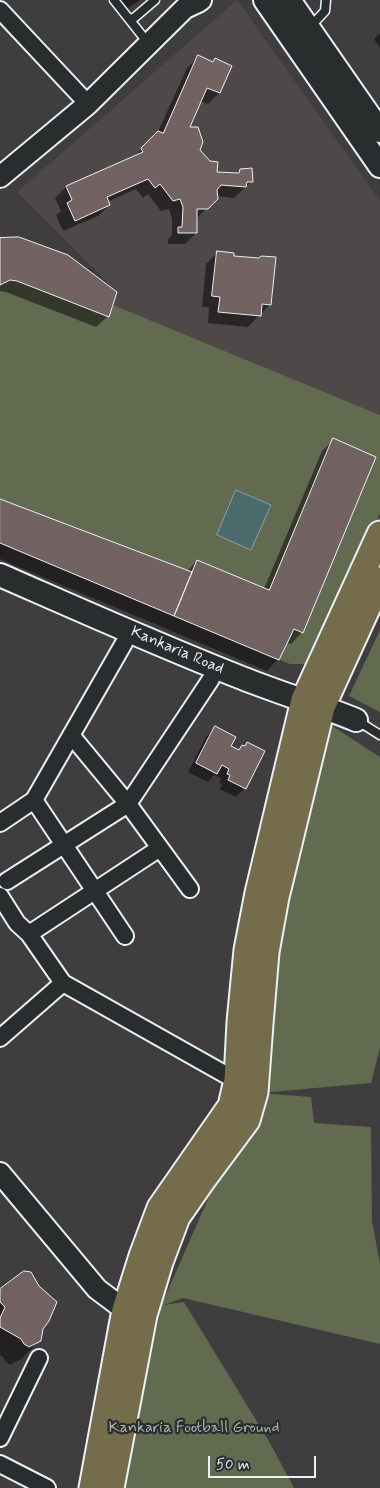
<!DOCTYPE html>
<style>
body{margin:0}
#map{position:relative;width:380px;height:1488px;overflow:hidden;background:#403d3e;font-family:Mynerve,sans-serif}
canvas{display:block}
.scale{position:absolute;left:208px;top:1456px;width:108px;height:22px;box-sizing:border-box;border:2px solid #e8f1f8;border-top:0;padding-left:6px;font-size:15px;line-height:18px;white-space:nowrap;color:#e8f1f8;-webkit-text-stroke:4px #2a2d2e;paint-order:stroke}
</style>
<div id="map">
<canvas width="380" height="1488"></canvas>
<div class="scale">50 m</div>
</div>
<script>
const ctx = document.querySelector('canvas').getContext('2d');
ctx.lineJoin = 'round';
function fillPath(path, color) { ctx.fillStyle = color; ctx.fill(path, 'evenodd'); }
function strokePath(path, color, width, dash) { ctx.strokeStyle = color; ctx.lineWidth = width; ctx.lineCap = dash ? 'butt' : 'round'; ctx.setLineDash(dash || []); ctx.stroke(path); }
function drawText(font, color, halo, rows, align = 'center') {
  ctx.font = font + ' Mynerve,sans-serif'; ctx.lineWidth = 4.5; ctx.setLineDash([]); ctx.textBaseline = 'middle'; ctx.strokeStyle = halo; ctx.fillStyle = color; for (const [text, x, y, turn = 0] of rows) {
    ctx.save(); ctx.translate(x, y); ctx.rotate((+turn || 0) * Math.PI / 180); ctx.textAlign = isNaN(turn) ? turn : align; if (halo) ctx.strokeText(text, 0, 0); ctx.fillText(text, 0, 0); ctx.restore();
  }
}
fillPath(new Path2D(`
 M237,0L380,201V415L113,305L117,292L17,192Z`), '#4f4849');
fillPath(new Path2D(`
 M19,237L68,255L117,292L113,305L380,415V513L315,659L307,664H290L0,543V238Z
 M380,630V712L349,696Z
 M320,718L380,757V1048L371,1083L260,1093L311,1097L314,1123L371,1127L372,1221L380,1264V1344L183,1298L164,1305L184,1302L270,1443L294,1488H121L161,1306L255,1092Z`), '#626a50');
const water = new Path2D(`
 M236,490L271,505L251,550L217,535Z`);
fillPath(water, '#4b6a6c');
strokePath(water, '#8aa0a4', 1);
fillPath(new Path2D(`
 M116,0H140L124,11Z
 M380,33V48L374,39Z
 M198,57L212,63L215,60L230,67L219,93L208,104L200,101L188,129L198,150L216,173L236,174L241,170L252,181L234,198L216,196V199L196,219V233L185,244H168V239L172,235V219L169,209L161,211L148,194L143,198L136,189L107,202L109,205L98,216L63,231L56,215L61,211L55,198L66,187L133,158L157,134L187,68Z
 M0,240L108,316L96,327L6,292L0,291Z
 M217,253L233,257L270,304L248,327L208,323L209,307H202L206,264Z
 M333,440L302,632L291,644L286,642L278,659L267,671L0,559V500L187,571L197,561L264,589L322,451Z
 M215,728L229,747L237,751L247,743L245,788L236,797L220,789L222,784L219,783L221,778L214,775L208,782L188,772L206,737Z
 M0,1290L40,1340L21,1359L10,1365L6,1362L3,1357L0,1355Z`), '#0007');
const building = new Path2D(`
 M198,55L213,62L215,58L232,66L220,93L207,88L190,127H198L203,142L200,150L210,161L218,162L217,172L239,173L240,169L252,168L253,182H247L246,187L221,185L217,190L218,199L208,209H197V233H178V227H182L183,207L180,199L173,201L160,184L155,188L148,179L107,197L110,205L75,221L67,203L72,200L66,186L143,152L141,148L158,131L163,133Z
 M19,237L68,255L117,292L109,317L17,281L10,280L0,285V238Z
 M217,251L234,253V256L259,258L261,256L276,257L271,305L262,304L261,316L218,312L220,297L212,296Z
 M333,438L376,457L303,633L294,629L279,660L174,616L197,560L269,590Z
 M0,499L192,572L174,616L0,543Z
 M215,726L236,737L231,746L239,750L242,745L245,746L247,742L265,751L246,789L228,780L230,775L227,774L229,769L222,765L217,774L196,763Z
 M24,1271L31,1272L39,1286L57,1302L49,1321L43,1329L41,1341L29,1347L24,1344L21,1339L0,1327V1318L5,1307L0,1302V1289Z`);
fillPath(building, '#726362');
strokePath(building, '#e8f1f8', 1);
const service = new Path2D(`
 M114,0L129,19L134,18L155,0
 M129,19L148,43
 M310,27L325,11L326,0
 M358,721L380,735`);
const minor = new Path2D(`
 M0,10L88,104
 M71,735L128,804L190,889
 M34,800L125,936
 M0,823L34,800L124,643
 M7,881L128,804L211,679
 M0,896L17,923L29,934L63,983L244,1085
 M29,934L160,848
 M0,1038L63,983
 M0,1438L39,1358
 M0,1464L47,1488`);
const tertiary = new Path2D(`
 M0,177L88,104L185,8L198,2L201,0
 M0,1173L97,1289L125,1310L139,1314`);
const secondary = new Path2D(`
 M265,0L380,166
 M289,0L380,131
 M0,575C80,610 160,646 242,678C280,693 319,705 356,720`);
const primary = new Path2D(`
 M92,1488L125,1310L142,1256L160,1208L231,1106L237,1080L240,1022L247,950L258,893L304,700L380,534
 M111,1488L144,1315L160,1262L177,1217L204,1178L247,1120L255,1092L260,1024L266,952L276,897L322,707L380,580`);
strokePath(service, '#e8f1f8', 11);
strokePath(minor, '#e8f1f8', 20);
strokePath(tertiary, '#e8f1f8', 24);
strokePath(secondary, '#e8f1f8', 26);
strokePath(primary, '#e8f1f8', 29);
strokePath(service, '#2a2d2e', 8);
strokePath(minor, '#2a2d2e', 16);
strokePath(tertiary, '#2a2d2e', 20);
strokePath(secondary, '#2a2d2e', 22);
strokePath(primary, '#746c4b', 25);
drawText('16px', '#e8f1f8', '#2a2d2e', [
 ["Kankaria Road",177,651,23]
]);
drawText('16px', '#acb4ac', '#2a2d2e', [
 ["Kankaria Football Ground",194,1429]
]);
</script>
